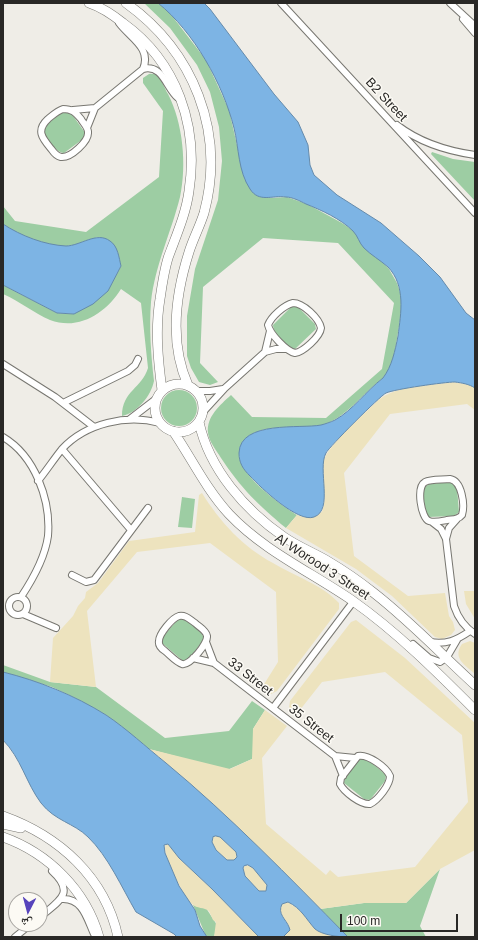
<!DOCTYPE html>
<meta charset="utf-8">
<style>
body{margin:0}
#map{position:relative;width:478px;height:940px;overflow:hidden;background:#efede7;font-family:Arial,"Noto Naskh Arabic",sans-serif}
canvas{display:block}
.frame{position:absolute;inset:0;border:4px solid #292826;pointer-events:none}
.north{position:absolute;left:8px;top:892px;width:40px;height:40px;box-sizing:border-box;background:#fcfaf4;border:1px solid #a8a6a2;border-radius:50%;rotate:186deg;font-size:11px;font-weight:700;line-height:16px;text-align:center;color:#292826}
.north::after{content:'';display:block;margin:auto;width:14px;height:18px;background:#5744bc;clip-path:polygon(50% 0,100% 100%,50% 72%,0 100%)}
.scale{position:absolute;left:340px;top:914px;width:118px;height:18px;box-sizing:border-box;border:2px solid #292826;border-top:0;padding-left:5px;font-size:12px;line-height:14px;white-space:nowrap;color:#292826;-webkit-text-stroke:3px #fcfaf4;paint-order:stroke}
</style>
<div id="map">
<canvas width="478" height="940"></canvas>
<div class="frame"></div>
<div class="north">ش</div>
<div class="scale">100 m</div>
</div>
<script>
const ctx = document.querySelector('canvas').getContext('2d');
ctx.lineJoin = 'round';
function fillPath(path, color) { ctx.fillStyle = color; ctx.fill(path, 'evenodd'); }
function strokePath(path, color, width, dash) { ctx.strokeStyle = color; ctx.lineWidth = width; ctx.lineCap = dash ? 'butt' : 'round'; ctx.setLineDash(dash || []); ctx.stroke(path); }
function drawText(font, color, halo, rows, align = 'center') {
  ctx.font = font + ' Arial,sans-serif'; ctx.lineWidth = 3; ctx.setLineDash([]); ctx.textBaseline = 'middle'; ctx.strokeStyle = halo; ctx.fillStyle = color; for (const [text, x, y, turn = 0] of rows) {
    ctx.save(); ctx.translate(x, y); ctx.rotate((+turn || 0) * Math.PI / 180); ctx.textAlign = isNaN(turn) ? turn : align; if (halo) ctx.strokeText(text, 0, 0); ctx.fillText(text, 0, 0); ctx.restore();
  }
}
fillPath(new Path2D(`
 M144,3H158L169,12L206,60L229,110L245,180L271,198L287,197L307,204L342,223L354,231L389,269L397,283L401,295L402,308L394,357L389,370L383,378C363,393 347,417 323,425C306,430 285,426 268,429C258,430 251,434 244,441C222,465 280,504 297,515L286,528C259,506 240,487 221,458C217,451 209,442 208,433C206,417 220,405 231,395L252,417L326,418L382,369L394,303L338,243L263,238L203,287L200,363L218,382L210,385L199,382L191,368L187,356V316L195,269L218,200L222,161L219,127L210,92L197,65L170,28Z
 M149,74C161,72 163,86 168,94C183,123 187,165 180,197C171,233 155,265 151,302C149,328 151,355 154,381C151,396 137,413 122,416C122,391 142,388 148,368L141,303L121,289C106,313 79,331 50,320C34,313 19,301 3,294V285L57,313L74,314L111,284L121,266L98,237C88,240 78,245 68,246C47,248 20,236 3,224V206L15,221L86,232L159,177L163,111L143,83V78Z
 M63,112L71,113L86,134L83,139L64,153C54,152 44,136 43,127Z
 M432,152L453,159L475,162V201L431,154Z
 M297,306L315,324L316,329L295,349C287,348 273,333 273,325L291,307Z
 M161 408a18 18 0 1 1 36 0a18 18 0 1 1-36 0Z
 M451,482L457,488L459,512L454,516L428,517L425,512L423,488L429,484Z
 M182,497L195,499L192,528L178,527Z
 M179,618C187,619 203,631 204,639L189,659L183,661L162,643V638Z
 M3,665L50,682L96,687L165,738L229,731L252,701L265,710L253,729V756L252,759L227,770L149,749L106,715L75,698L52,687L3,672Z
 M360,759H367L386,775L385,781L370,800L364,799L344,783L345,777Z
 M440,869L420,926L426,937H348L320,909L364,903H406Z
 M193,905L206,908L217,925L214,937H207L205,934Z`), '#9dcda3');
fillPath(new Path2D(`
 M453,382L470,385L475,388V410L467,404L390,414L344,473L354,556L408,596L445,593L449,616L453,622L455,630L451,635L442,639L435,637L392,596L356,569L286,528L297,515L304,517L322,512C328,496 321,482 322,466C324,447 363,416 377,401C396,385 429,386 453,382Z
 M202,493C220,522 243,547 273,563C293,575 324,586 339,603V609L277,691L271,694L261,689L278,662L276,592L210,543L137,552L87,611L96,687L50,682L53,638L73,616L78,606L85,598L86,592L98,583L129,541L195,532L199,495Z
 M464,591H475V619L466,604Z
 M356,620L405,658L475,723V850L440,869L406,903H364L320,909C265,853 209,799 149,749L230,769L252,759L253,729L265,710L287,726L262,758L266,824L326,875L330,870L338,877L415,867L468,802L462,735L385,672L322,682L296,715L289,708L290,701L351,622Z
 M470,641L475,643V674C465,665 452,658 462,644Z
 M216,836L220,837L236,852L237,857L234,860H227L216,850L212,842L213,837Z
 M166,844L171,845L179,858L212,889L259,937H214L216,922L213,920L209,911C204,907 197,909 192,904C184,897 160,852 166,844Z
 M246,865C255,867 261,877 267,885L266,891H259L245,876L243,868Z
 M288,902L305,914L316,930L333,937H283L288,933L289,927C286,919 277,914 282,904Z`), '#ede3be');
const water = new Path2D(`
 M158,3H204L210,9L274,94L298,122L308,145L310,165L314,175L337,195L381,223L419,256L440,277L466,313L475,320V388C469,384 462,383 455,382C445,382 395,389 386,393C380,396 329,447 326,453C317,469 334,510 314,517C298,523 261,488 250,476C243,469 239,463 239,453C240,420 301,429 321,425C325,424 331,422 335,420C353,410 366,391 383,378C392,366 395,351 398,336C401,313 406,286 388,267C380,260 371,255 364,248C359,243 358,236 353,231C341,219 321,210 306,204C300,201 292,197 286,197C272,195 259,203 250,189C238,171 239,148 234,128C223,84 194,32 158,3Z
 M3,224C21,236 45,245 66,246C80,246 97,231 110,241C118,246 119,258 121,266L108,291L93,304L74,314L57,313L3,285Z
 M3,672C39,681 74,695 106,715C127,729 146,747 166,763C230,816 289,877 348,937C339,937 322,935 315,929C306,919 301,908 288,902L282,904C277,914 286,919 289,927L290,930L283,937H259L212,889L179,858L168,844L164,845L165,853L179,886L195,910L200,926L207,937H177L174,934L136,912C122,888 108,856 88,837C74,823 55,821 41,803C26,783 21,758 3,740ZM216,836L220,837L236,852L237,857L234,860H227L216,850L212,842L213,837ZM248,865L253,868L267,885L266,891H259L245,876L243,868L244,866Z`);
fillPath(water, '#7db4e4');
strokePath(water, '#648aab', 1);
const street = new Path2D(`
 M281,3L475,213
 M450,3L475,26
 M463,19L475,33
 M119,23C130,38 152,48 143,69
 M63,109C72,109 75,112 81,119C83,123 88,127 88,132C89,141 71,158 61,157C57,156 54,153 52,150C43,139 35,131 48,119C53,115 57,111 63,109Z
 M73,110L95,108L143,69C163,64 166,88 178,98
 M397,125C419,142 447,151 475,155
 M87,128L95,108
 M293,303C303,303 319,318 321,328C320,337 303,352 295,353C286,351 270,334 268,325C271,317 284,305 293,303Z
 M265,352L270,331
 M3,364L55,397L94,427
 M197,391H210L223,389
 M63,403L128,371L135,365L138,359
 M203,412L225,388L265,352L276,349H287
 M130,419L156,399
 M3,437C35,456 51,500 48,536C45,558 33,579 21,597
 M62,449L131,530
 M450,479C462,481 465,505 462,515C458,520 453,519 447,520C442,521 434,523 429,521C421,518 416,487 425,482C431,479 442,480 450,479Z
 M38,481C46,471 54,459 62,449C86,423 127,414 160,423
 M432,522L441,529L446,539L454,606C458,618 464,627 475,634
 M446,539L449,528L457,519
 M72,575L86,582L94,580L148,508
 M9 606a9 9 0 1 1 18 0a9 9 0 1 1-18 0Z
 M23,614L56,628
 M179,616C186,615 189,619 195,623C199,627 206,630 207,636C208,643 190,666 182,664C176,662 170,655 165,651C162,649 158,646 159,641C159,634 172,618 179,616Z
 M206,642L214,663
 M430,642C446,645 457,640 470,631
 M413,644L429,658L440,662L447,657L457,640
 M193,658L214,663L335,756L355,758
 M273,708L353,602
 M335,756L343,776
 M358,756C368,754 386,767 390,776C390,785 378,800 370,804C361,805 344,792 340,784L341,778Z
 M62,899C83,898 87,919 94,934
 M40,917C59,901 76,893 52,871
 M15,937L31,924`);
const secondary = new Path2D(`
 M89,3C101,7 113,15 123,23C177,62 199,126 189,191C186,214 176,236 168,258C164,271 162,285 160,299C155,329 158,360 162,390
 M126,3C193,51 226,131 204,213C200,226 193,239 189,252C175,296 169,343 188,385
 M155 408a24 24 0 1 1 48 0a24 24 0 1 1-48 0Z
 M199,422C209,469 245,510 284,537C297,546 312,552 326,560C343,570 359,581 374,593C410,621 441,654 475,685
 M173,431C192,459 206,489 229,514C264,551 311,572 353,601C397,632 437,672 475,710
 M3,816C59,836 105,877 118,937
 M3,824L21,828
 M3,837C48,853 86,890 99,937`);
strokePath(street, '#787771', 8);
strokePath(secondary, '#787771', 10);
strokePath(street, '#fff', 6);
strokePath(secondary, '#fff', 9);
drawText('13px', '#292826', '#fcfaf4', [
 ["B2 Street",386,100,47],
 ["Al Worood 3 Street",322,567,33],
 ["33 Street",250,677,38],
 ["35 Street",311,724,38]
]);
</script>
